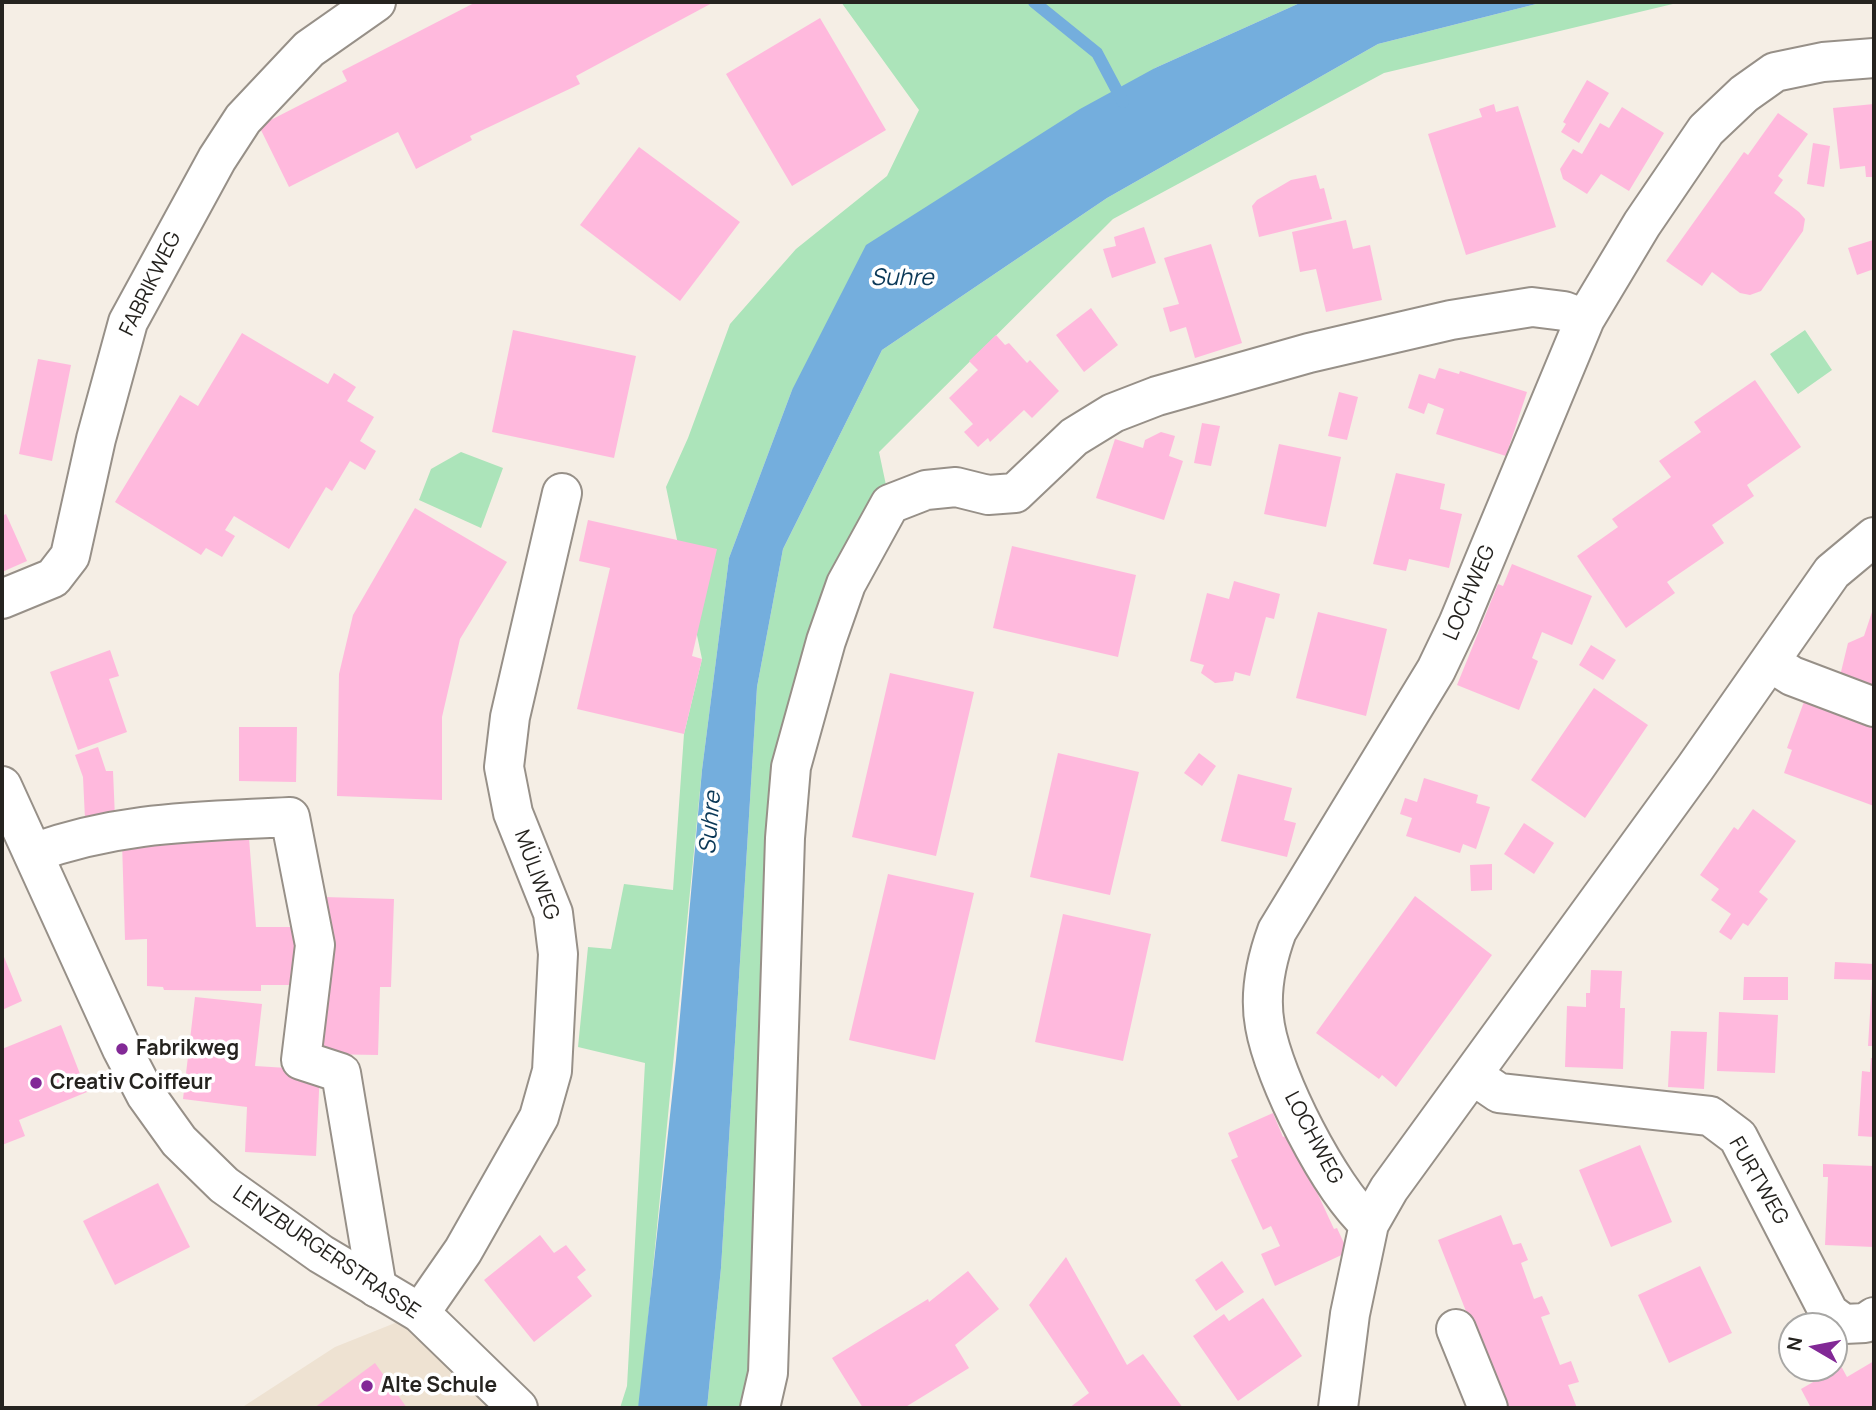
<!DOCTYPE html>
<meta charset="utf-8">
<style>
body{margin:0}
#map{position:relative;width:1876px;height:1410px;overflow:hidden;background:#f5eee5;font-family:Manrope,sans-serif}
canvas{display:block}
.frame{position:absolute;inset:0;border:4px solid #25231f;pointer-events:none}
.north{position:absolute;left:1778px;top:1312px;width:70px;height:70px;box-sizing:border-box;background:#fff;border:2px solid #a8a7a5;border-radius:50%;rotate:280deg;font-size:19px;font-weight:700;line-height:28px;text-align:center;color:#25231f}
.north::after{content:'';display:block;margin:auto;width:24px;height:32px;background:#822996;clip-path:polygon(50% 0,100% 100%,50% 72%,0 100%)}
</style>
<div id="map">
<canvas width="1876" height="1410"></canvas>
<div class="frame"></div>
<div class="north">N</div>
</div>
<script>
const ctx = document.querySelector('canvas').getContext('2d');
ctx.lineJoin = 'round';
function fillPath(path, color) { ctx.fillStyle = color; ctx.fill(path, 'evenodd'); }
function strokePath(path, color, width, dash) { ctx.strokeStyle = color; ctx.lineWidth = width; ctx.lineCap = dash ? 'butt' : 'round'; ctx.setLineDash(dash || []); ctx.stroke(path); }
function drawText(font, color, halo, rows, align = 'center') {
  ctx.font = font + ' Manrope,sans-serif'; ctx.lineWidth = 7; ctx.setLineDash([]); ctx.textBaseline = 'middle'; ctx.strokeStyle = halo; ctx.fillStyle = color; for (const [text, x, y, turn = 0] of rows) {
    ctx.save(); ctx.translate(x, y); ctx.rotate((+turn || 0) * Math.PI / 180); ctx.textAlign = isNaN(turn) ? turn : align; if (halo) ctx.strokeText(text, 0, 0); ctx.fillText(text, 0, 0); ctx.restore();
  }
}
fillPath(new Path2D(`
 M420,1313L517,1408H241L335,1347Z`), '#eee2d2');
fillPath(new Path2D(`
 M841,2H1302L1155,68L792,390L729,558L702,770L640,1400L638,1408H620L627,1386L645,1063L578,1047L588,947L611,949L624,884L673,890L684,734L702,659L666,487L688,438L730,324L796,249L887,176L919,110Z
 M1544,2H1874L1677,3L1384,73L1113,219L879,452L890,504L817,642L753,1408H707L721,1268L757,687L783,549L882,350L1107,198L1378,44Z
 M1805,330L1832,370L1798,394L1770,354Z
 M461,452L503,468L481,528L419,500L431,469Z`), '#ace4ba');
fillPath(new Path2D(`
 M1302,2H1544L1378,44L1107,198L882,350L783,549L757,687L721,1268L707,1408H638L676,1060L702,770L729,558L792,390L866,245L1080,109L1155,68Z`), '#74aedd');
strokePath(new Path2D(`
 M1034,2L1097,53L1123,102`), '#74aedd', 12);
fillPath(new Path2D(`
 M476,2H714L576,76L580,84L470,136L472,140L416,169L398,132L289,187L259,126L347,81L342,71Z
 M820,18L886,130L792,186L726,74Z
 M1587,80L1609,93L1579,143L1561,132L1566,124L1563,122Z
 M1494,104L1496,112L1518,106L1556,227L1466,255L1428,134L1482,117L1479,109Z
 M1874,104V177H1866L1865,166L1840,169L1833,108Z
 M1622,107L1664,133L1629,191L1601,174L1587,194L1563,179L1560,169L1573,149L1582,154L1600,123L1609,128Z
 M1778,113L1808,134L1778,176L1783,180L1774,193L1799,212L1805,219L1803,231L1761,291L1750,295L1740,293L1712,272L1702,286L1666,261L1744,152L1748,155Z
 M1813,143L1830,146L1824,187L1807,184Z
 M639,147L740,222L680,301L580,225Z
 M1316,175L1320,189L1324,188L1332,219L1259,237L1252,206L1257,200L1291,180Z
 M1346,220L1353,249L1370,245L1382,300L1326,312L1316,269L1300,272L1292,232Z
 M1144,227L1156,263L1112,278L1103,249L1116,246L1114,237Z
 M1873,240L1874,269L1857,275L1848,248Z
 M1211,244L1242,343L1195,358L1186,327L1170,332L1163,308L1179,304L1164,258Z
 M1091,308L1118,345L1084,372L1056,335Z
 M513,330L636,356L614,458L492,432Z
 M242,333L328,384L334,373L356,387L347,401L374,417L360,441L376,451L365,470L350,461L332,491L326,487L289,549L234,516L225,530L235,536L222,557L206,548L201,555L115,502L180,395L198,406Z
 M996,335L1005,345L1009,343L1027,363L1030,360L1059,391L1032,418L1024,410L990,442L988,438L978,447L964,432L973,424L949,398L978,370L969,361Z
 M38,359L71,365L52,461L19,454Z
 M1439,368L1459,374L1460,371L1527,392L1506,456L1436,434L1444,409L1428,403L1424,414L1408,408L1419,374L1435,379Z
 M1755,380L1801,447L1747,485L1754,496L1712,525L1724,543L1667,582L1675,593L1626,628L1577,556L1618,527L1612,519L1671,477L1659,461L1701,432L1694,422Z
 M1339,392L1358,397L1347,440L1328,436Z
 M1202,423L1220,426L1211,466L1194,463Z
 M1161,432L1175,436L1169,456L1183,461L1164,520L1096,498L1115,439L1143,448L1145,440Z
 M1279,444L1341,457L1326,527L1264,514Z
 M1396,473L1445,484L1440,509L1462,514L1449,568L1409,559L1406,571L1373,564Z
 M415,508L507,562L460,639L442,717V800L337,796L339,674L353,615Z
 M6,514L27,561L2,572V516Z
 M588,520L717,549L692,656L702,659L684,734L577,709L610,568L579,561Z
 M1012,546L1136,575L1118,657L993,628Z
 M1512,564L1592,596L1572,645L1542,632L1532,658L1538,661L1519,710L1457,685L1498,584L1503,586Z
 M1234,581L1280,594L1274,619L1266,617L1250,676L1235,672L1233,681L1215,683L1201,673L1204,665L1190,661L1207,593L1229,599Z
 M1874,606V688L1840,676L1848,643L1864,636Z
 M1318,612L1387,629L1366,716L1296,698Z
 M1591,645L1616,660L1603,680L1579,665Z
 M110,650L119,676L109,679L127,732L78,750L50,672Z
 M890,673L974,692L936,856L852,837Z
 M1594,688L1648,725L1585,818L1531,780Z
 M1805,699L1874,724V806L1784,773L1792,750L1787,748Z
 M239,727H297L296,782L239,781Z
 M98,747L106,771H113L115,818L85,819L83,777L75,755Z
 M1058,753L1139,772L1110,895L1030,877Z
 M1199,753L1216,766L1202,786L1184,773Z
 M1238,774L1292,788L1284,820L1296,823L1287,857L1221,841Z
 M1424,778L1478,795L1476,803L1490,807L1476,849L1463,844L1460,853L1406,836L1412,818L1400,814L1405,798L1417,802Z
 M1753,809L1796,841L1759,892L1768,899L1748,926L1743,923L1731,940L1719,932L1731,914L1711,900L1719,889L1700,875L1734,827L1738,830Z
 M1524,823L1554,843L1534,874L1504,854Z
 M249,838L256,927H300V985H261V991L164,990L163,987L147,986V939L125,940L122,842Z
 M1492,864V890L1471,891L1470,865Z
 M888,874L974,893L935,1060L849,1040Z
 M1415,896L1492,955L1396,1087L1382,1075L1379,1079L1316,1033Z
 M324,897L394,899L391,987H380L378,1055L320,1054Z
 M1063,914L1151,934L1123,1061L1035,1042Z
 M2,952L22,1001L2,1010Z
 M1835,962L1874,964V980L1834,979Z
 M1591,970L1622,971L1620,1008H1625L1623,1069L1565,1067L1567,1006L1586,1007V993H1590Z
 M1744,977H1788V1000H1743Z
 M1872,981H1874V1046H1868Z
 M195,997L262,1004L255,1066L320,1070L316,1156L245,1152L247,1107L183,1099Z
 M1719,1012L1778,1015L1775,1073L1717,1071Z
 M61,1025L87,1092L19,1120L25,1136L2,1145V1049Z
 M1671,1031L1707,1032L1704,1089L1668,1087Z
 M1871,1058H1874V1137L1858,1136L1862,1071L1870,1072Z
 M1273,1113L1283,1137L1290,1134L1334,1229L1337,1228L1348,1252L1275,1286L1261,1254L1280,1246L1271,1226L1263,1230L1231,1160L1238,1157L1228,1133Z
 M1640,1145L1672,1222L1611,1247L1579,1170Z
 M1823,1164L1874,1166V1247L1825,1245L1828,1177H1823Z
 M158,1183L190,1247L115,1285L83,1221Z
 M1501,1215L1513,1245L1521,1243L1528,1260L1521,1263L1534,1299L1542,1296L1550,1314L1541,1317L1560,1365L1571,1361L1579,1382L1568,1385L1577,1408H1504L1438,1240Z
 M540,1235L554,1253L566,1245L586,1270L577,1277L592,1296L534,1342L484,1280Z
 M1066,1257L1127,1365L1143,1354L1183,1408H1069L1089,1393L1029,1305Z
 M1222,1261L1244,1292L1216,1311L1195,1280Z
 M1700,1266L1732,1333L1669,1363L1638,1295Z
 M968,1271L999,1309L955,1345L969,1368L904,1408H863L832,1358L928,1299L929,1302Z
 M1263,1298L1302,1356L1238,1401L1193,1336L1224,1314L1229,1321Z
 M1874,1361V1408H1811L1801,1389L1841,1366L1847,1377Z
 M375,1363L407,1408H314Z`), '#ffb9dd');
const minor = new Path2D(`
 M2,599L53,578L70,556L96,439L128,322L217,159L243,119L309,49L376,2
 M1770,662L1792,676L1874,707
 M33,853C122,821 198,822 290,817L315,945L301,1060L341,1073L377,1288
 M1474,1076L1499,1093L1710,1116L1738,1137L1829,1313L1844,1324L1865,1323L1874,1317
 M1369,1224C1329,1187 1274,1079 1265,1026C1259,994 1266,961 1277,931L1436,670L1458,624L1585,319L1642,224L1706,130L1744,94L1775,72L1823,62L1874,58
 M420,1313L463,1251L539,1117L552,1071L558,954L553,913L513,813L504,767L510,717L562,493
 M1456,1329L1488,1408
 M760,1408L768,1373L785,838L791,767L826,641L846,584L890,504L926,490L956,487L988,495L1015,493L1074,437L1113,413L1157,396L1309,353L1451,320L1532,307L1564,311L1585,319
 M1338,1408L1350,1314L1369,1224L1389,1189L1695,768L1832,572L1874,537`);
const major = new Path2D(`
 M2,786L122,1049L146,1095L179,1141L224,1185L321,1254L420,1313L518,1408`);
strokePath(minor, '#979088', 42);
strokePath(major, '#979088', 42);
strokePath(minor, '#fff', 38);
strokePath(major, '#fff', 38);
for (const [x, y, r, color] of [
 [122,1049,7,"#822996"],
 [36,1083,7,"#822996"],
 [367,1386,7,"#822996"]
]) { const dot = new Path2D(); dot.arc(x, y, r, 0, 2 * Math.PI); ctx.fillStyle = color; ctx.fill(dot); strokePath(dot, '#fff', 2.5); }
drawText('21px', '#25231f', '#fff', [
 ["FABRIKWEG",151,284,-64],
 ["LOCHWEG",1470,593,-67],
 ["MÜLIWEG",536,875,70],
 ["LOCHWEG",1313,1138,62],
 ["FURTWEG",1758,1181,60],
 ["LENZBURGERSTRASSE",326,1253,34]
]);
drawText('bold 21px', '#25231f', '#fff', [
 ["Fabrikweg",136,1049],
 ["Creativ Coiffeur",50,1083],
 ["Alte Schule",381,1386]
], 'left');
drawText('italic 23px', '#0a3857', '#fff', [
 ["Suhre",902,279],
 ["Suhre",711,823,-85]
]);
</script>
